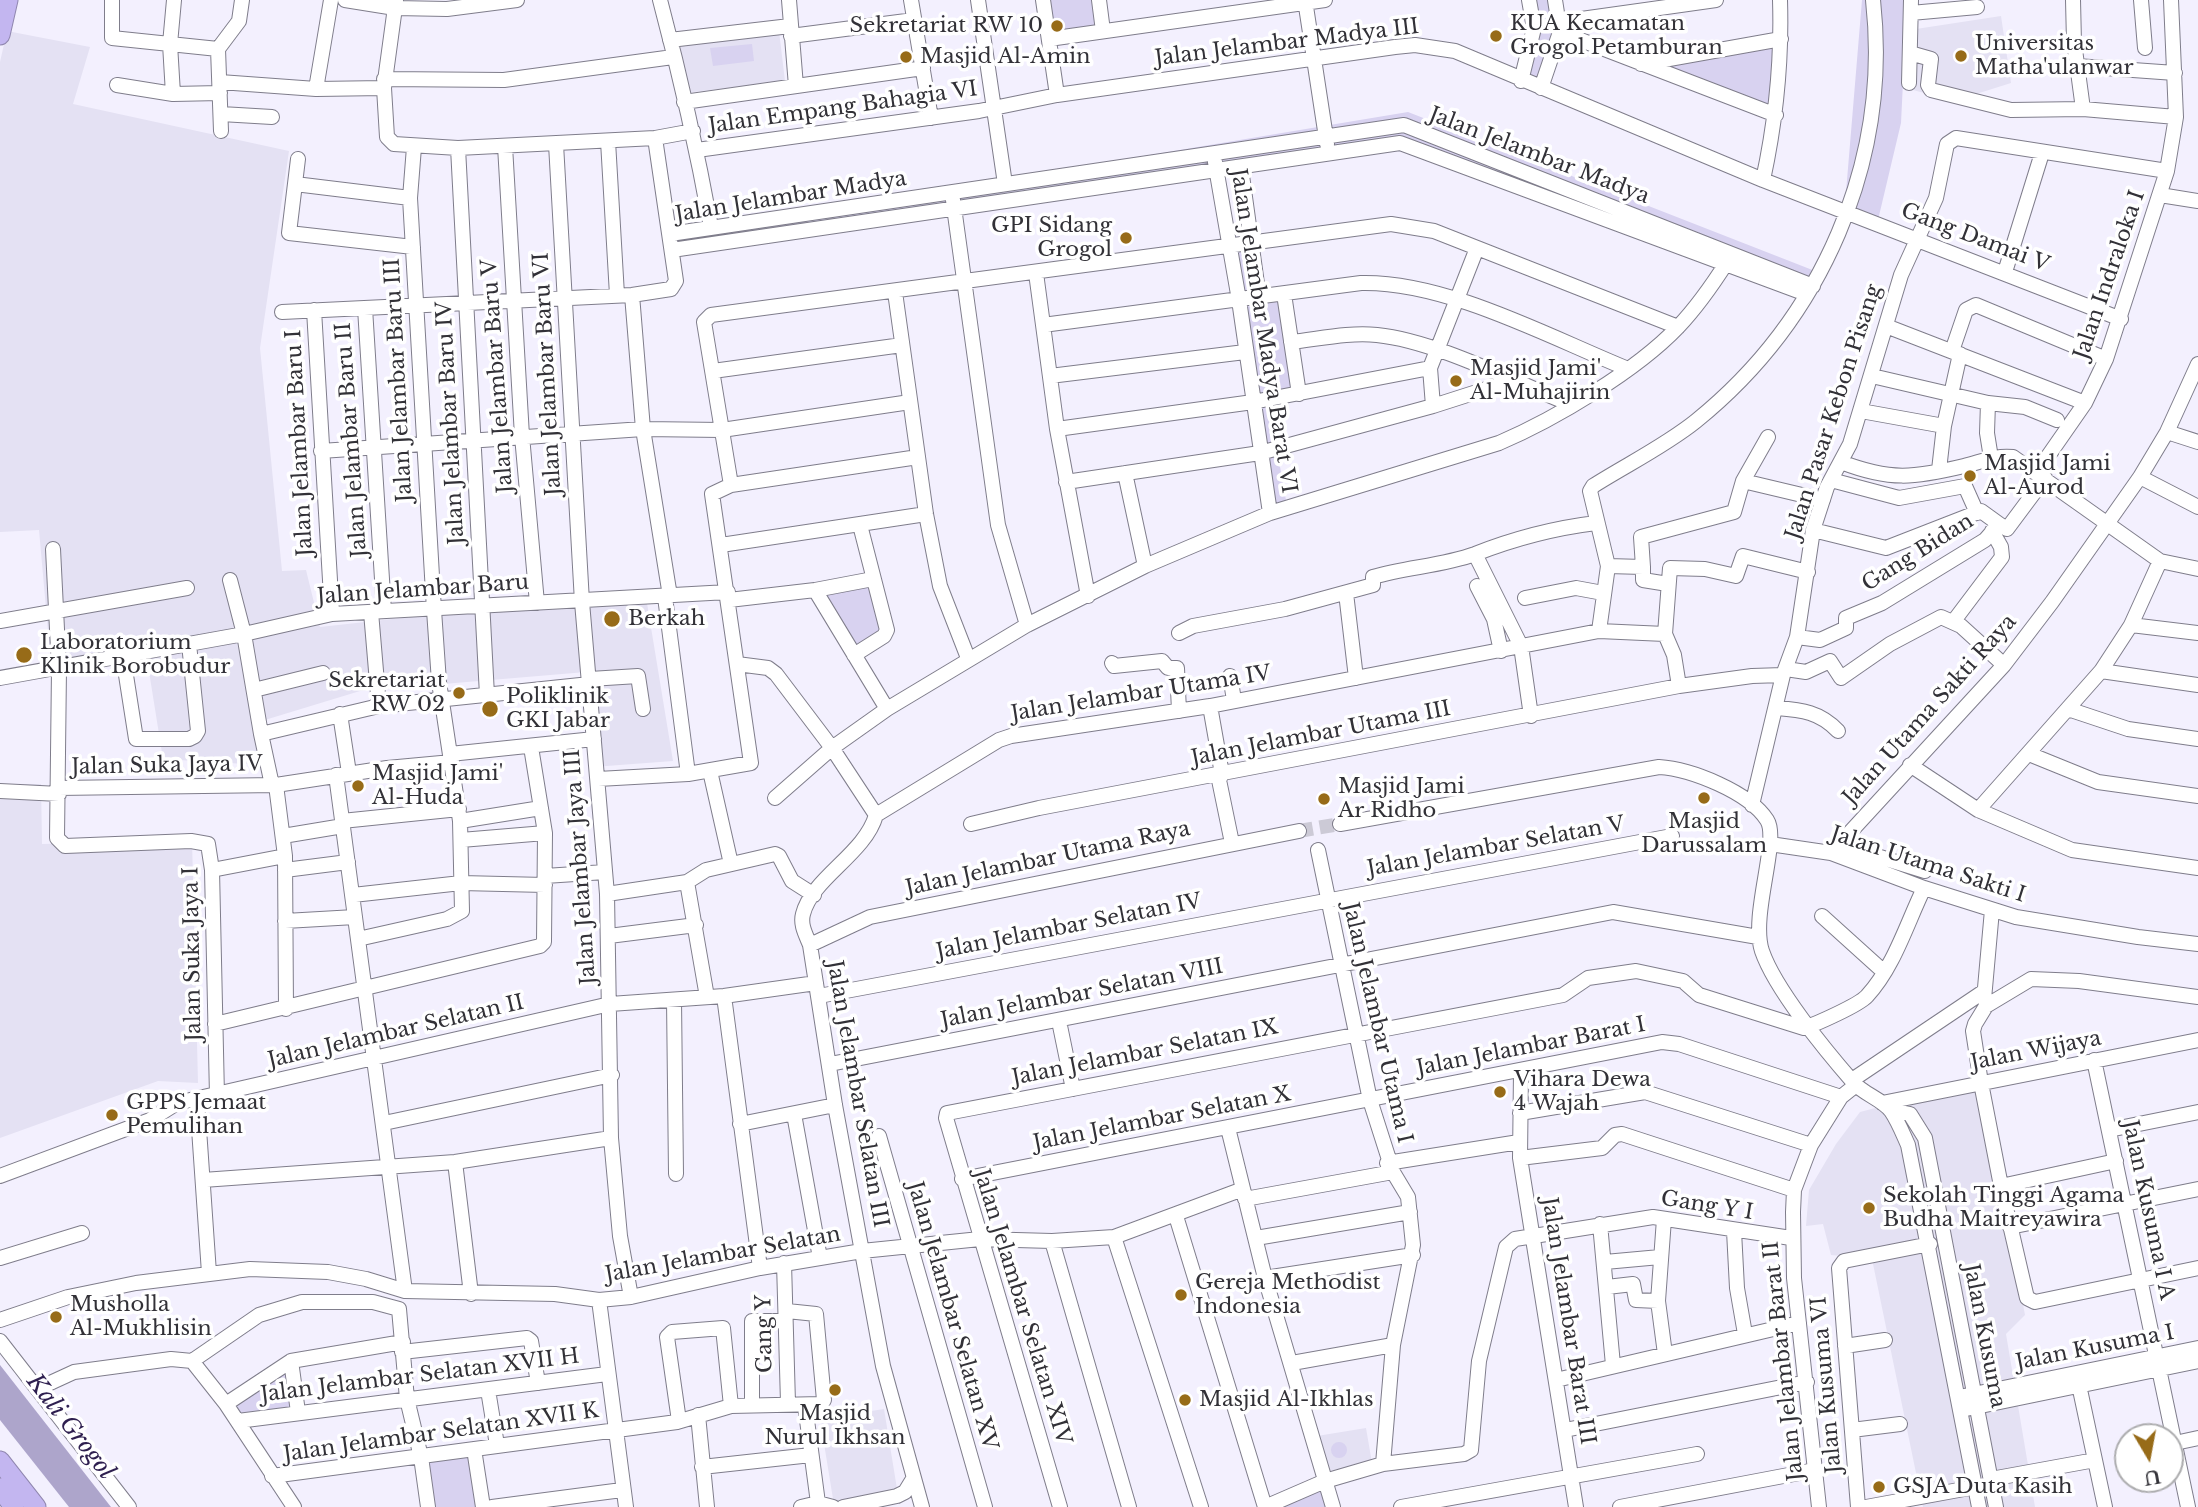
<!DOCTYPE html>
<style>
body{margin:0}
#map{position:relative;width:2198px;height:1507px;overflow:hidden;background:#f3f0fe;font-family:"Libre Baskerville",serif}
canvas{display:block}
.north{position:absolute;left:2114px;top:1423px;width:70px;height:70px;box-sizing:border-box;background:#fff;border:2px solid #adadaf;border-radius:50%;rotate:170deg;font-size:19px;font-weight:700;line-height:28px;text-align:center;color:#323137}
.north::after{content:'';display:block;margin:auto;width:24px;height:32px;background:#976b18;clip-path:polygon(50% 0,100% 100%,50% 72%,0 100%)}
</style>
<div id="map">
<canvas width="2198" height="1507"></canvas>
<div class="north">U</div>
</div>
<script>
const ctx = document.querySelector('canvas').getContext('2d');
ctx.lineJoin = 'round';
function fillPath(path, color) { ctx.fillStyle = color; ctx.fill(path, 'evenodd'); }
function strokePath(path, color, width, dash) { ctx.strokeStyle = color; ctx.lineWidth = width; ctx.lineCap = dash ? 'butt' : 'round'; ctx.setLineDash(dash || []); ctx.stroke(path); }
function drawText(font, color, halo, rows, align = 'center') {
  ctx.font = font + ' "Libre Baskerville",serif'; ctx.lineWidth = 7; ctx.setLineDash([]); ctx.textBaseline = 'middle'; ctx.strokeStyle = halo; ctx.fillStyle = color; for (const [text, x, y, turn = 0] of rows) {
    ctx.save(); ctx.translate(x, y); ctx.rotate((+turn || 0) * Math.PI / 180); ctx.textAlign = isNaN(turn) ? turn : align; if (halo) ctx.strokeText(text, 0, 0); ctx.fillText(text, 0, 0); ctx.restore();
  }
}
fillPath(new Path2D(`
 M2001,16L2011,83L1954,101L1913,90L1916,29Z
 M7,31L90,47L73,104L289,151L260,348L282,571L306,570L320,627L645,591L673,761L593,767L586,672L360,691L255,723L262,765L163,759L147,659L52,676L39,530L0,532V62Z
 M779,31L785,81L685,93L680,42Z
 M0,784H41L42,844L192,840L198,1083L158,1081L0,1138Z
 M1980,1081L2025,1315L2006,1334L2035,1507H1923L1872,1259L1831,1255L1823,1224L1806,1226L1809,1190L1836,1144L1860,1112Z
 M884,1409L898,1495L834,1505L820,1419Z
 M1366,1428L1372,1463L1323,1472L1317,1436Z`), '#e4e1f3');
fillPath(new Path2D(`
 M1044,0H1095L1099,27L1051,35Z
 M1532,0H1550L1554,27L1537,78L1528,75Z
 M1862,0H1907L1901,123L1878,220L1845,204Z
 M752,44L754,61L713,66L710,48Z
 M1777,45L1773,109L1659,67Z
 M1408,112L1815,271L1806,297L1401,148L675,246V234Z
 M1251,246L1258,298L1240,299L1230,248Z
 M1283,297L1297,393L1253,401L1240,304Z
 M1270,400L1277,447L1261,451L1254,403Z
 M1277,450L1287,506L1271,512L1261,454Z
 M869,583L886,633L853,652L820,593Z
 M290,1364L295,1412L237,1418L226,1404Z
 M1331 1450a8 8 0 1 1 16 0a8 8 0 1 1-16 0Z
 M474,1449L483,1507H428L421,1457Z
 M1322,1487L1329,1507H1269Z`), '#d8d2f0');
fillPath(new Path2D(`
 M0,1365L111,1507H69L0,1420Z`), '#ada5cb');
strokePath(new Path2D(`
 M1299,831L1340,824`), '#cccad6', 14, [14, 7]);
const minor = new Path2D(`
 M112,0V38L218,49
 M345,0L395,8L447,9L517,0
 M396,0L384,88L387,137L394,144L458,148L655,138L693,131
 M660,0C680,75 697,150 711,227
 M789,0L796,86
 M911,0L931,118
 M978,0L1005,184
 M1043,0L1057,95
 M1099,0L1103,31
 M1305,0L1327,144
 M2073,0L2074,42L2083,109
 M2141,0L2145,48
 M1911,13L1977,7
 M1560,22L1716,0
 M1560,32L1776,115
 M791,36L914,20
 M1049,39L1325,0
 M670,40L790,26
 M218,49L221,131
 M218,49L239,21L242,0
 M1910,53L1931,59L1928,85L1931,90L2011,110L2083,109L2176,117
 M1641,64L1781,39
 M2077,66L2175,73
 M384,79L504,80L673,57
 M1521,81L1534,28L1529,0
 M220,82L316,89L384,88
 M1909,83L1911,0
 M117,85L173,94L220,93
 M1541,88L1560,32L1555,0
 M316,89L331,0
 M173,94L170,44L174,0
 M684,102L923,68
 M221,114L272,117
 M608,141L617,295
 M556,144L582,602L607,894L611,1138L620,1236L631,1297
 M505,146L522,436L537,603
 M458,148L487,695
 M697,150L979,111L1057,95L1395,47L1415,45L1455,51L1763,180L2121,319
 M298,159L289,233L413,247
 M1215,162L1239,300L1270,513
 M1241,168L1259,298
 M1763,180C1776,120 1782,62 1780,0
 M295,184L410,198
 M2160,195L2198,201
 M953,200L998,525L1027,625
 M670,234L1404,125L1813,286
 M672,250L1400,143L1798,291
 M2005,272L2042,153
 M1036,273L1057,429L1088,596
 M895,292L926,514L940,586L968,658
 M1284,294L1299,394
 M632,295L643,429L670,596
 M365,308L384,611
 M314,310L332,614
 M282,312L632,295L671,289L676,281L655,138
 M1043,325L1361,283C1446,281 1549,337 1628,369
 M1886,326L2085,403
 M1291,342C1319,339 1349,332 1377,335C1436,341 1514,382 1570,404
 M1952,351L1966,310L1976,305L2106,359
 M713,371L902,345
 M1050,376L1245,352
 M1872,376L1988,403L2025,407L2057,420
 M1988,403L1987,433L1991,458
 M1433,406L1430,368L1477,248
 M1861,411L1944,426
 M1057,429L1253,402L1430,368
 M2167,432L2198,442
 M321,451L643,429L722,430L910,402
 M1841,462C1890,481 1914,478 1964,466C1981,462 1995,455 2013,457L2160,561L2198,569
 M1939,470L1944,426L1960,354
 M2037,472L2085,403L2106,359L2167,171L2176,117L2171,0
 M1125,473L1145,566
 M2140,477L2198,507
 M1831,480L1899,498L1965,486L1977,513
 M1743,481L1823,500
 M1066,482L1260,453L1433,406L1511,381
 M731,485L918,457
 M1813,530L1886,548L1981,511L1999,524
 M721,545L926,514
 M53,549L59,669L57,838L65,846L191,841L208,844L212,870L217,1096
 M1475,554L1521,646L1531,716
 M1608,566L1643,567V580L1668,584
 M1643,567L1641,537L1734,512L1743,481L1768,437
 M230,580L244,634L261,734
 M1477,586L1494,619L1501,651
 M815,590L887,709
 M1346,593L1356,678
 M665,597L688,774
 M1525,598L1576,588L1603,593
 M729,600L815,590L873,579
 M371,612L379,706
 M0,621L187,588
 M1953,622L2002,557L2001,547L1992,531
 M2131,625L2198,633
 M1599,631L1608,566L1590,491L1593,486C1626,465 1665,446 1696,421C1822,319 1891,162 1873,0
 M1179,633L1193,626L1285,609L1373,585V577C1406,567 1442,566 1475,554C1513,539 1555,528 1596,523
 M1797,637L1820,640L1846,628V618L1882,603L1985,540L1999,524L2007,529L2045,478
 M854,655L884,636L887,630L860,525
 M123,656L136,739H189L195,736L198,731L189,644
 M1112,663L1114,666L1162,661L1168,668H1177L1179,711
 M737,664L768,668L776,674L832,748L876,815C865,854 812,878 803,914C800,925 806,935 810,945L835,1105L883,1366L922,1507
 M1786,669L1806,672L1830,661L1841,678L1890,644L1941,617L1961,626L2004,665
 M2101,671L2198,685
 M1230,676L1234,700
 M0,678L244,634L332,614L728,592
 M590,679L638,676L643,709
 M1679,686L1674,655L1665,634L1670,568L1705,569L1736,576L1743,556L1808,572
 M254,690L323,673
 M1210,706L1222,774L1219,780L1232,843
 M1777,708C1802,710 1820,712 1838,731
 M2068,709L2128,729L2198,739
 M340,714L349,773
 M450,754L594,739
 M2029,754L2098,782L2198,796
 M1910,765L1978,810L2072,850L2198,868
 M710,771L731,864
 M336,775L405,1291
 M598,779L688,774L751,763L712,494L731,485L704,322L711,315L1391,224L1434,231L1678,327
 M272,785L261,734L379,706L590,684
 M276,785L285,856L286,1009
 M58,788L276,785L387,768L452,762
 M0,791L59,794
 M775,798L832,748L887,709L1027,625L1145,566L1270,513L1499,443C1555,419 1636,371 1678,327C1696,308 1713,284 1727,262
 M1752,805L1783,675L1797,637L1813,530L1827,487L1850,444L1901,275L1936,198L1947,144L1956,138L2167,171
 M1978,810L2101,671L2131,625L2160,561
 M876,815L999,740L1011,736L1210,706L1599,631L1665,634
 M342,821L459,809
 M460,821L541,808
 M971,824L1039,808L1679,686L1752,676L1783,675
 M1340,824L1659,767C1691,769 1749,792 1767,820C1780,840 1750,915 1762,951C1775,989 1826,1051 1853,1082C1863,1094 1882,1099 1891,1111C1898,1121 1903,1134 1908,1145L1979,1507
 M283,836L343,826
 M461,840L545,833
 M1770,844L1831,853L1924,888L2016,917L2138,937L2198,944
 M1838,844L1925,871
 M1831,853L2004,665L2052,602L2140,477L2167,432L2198,364
 M212,870L285,856
 M285,870L348,862
 M545,876L605,872
 M687,882L707,997
 M607,894L687,882L706,870L775,854L779,856L792,881L814,895
 M353,895L461,883L545,885
 M1822,916L1884,972
 M285,921L355,917
 M609,936L696,925
 M358,939L447,919L462,911L460,821L439,682L434,610L410,198L414,147
 M810,945L870,917L1299,831
 M724,996L760,1268
 M819,996L1672,836
 M2198,997L2079,981L2031,979L1986,1006L1975,1024L1973,1031L1981,1083L2001,1186L2027,1298L2035,1302L2198,1268
 M1984,999L1992,910
 M674,1000L676,1174
 M1059,1021L1073,1089
 M215,1024L540,946L544,942L545,833L531,747
 M2094,1060L2188,1507
 M830,1064L1613,912L1758,937
 M1521,1072L1520,1158L1576,1507
 M1852,1080L1983,992
 M197,1100L209,1273
 M1882,1103L2198,1040
 M1891,1110L1910,1114L1925,1138L1996,1507
 M1520,1113L1645,1092L1811,1145
 M794,1114L820,1258
 M384,1123L612,1075
 M740,1124L835,1105
 M1228,1128L1265,1278L1333,1507
 M2109,1130L2198,1112
 M879,1136L985,1507
 M1520,1158L1602,1148L1615,1135L1622,1134L1794,1190
 M455,1162L471,1294
 M1387,1163L1519,1142
 M0,1176L150,1120L177,1103L610,1004L724,996L816,983
 M962,1179L1662,1042L1679,1044L1841,1097L1856,1085
 M203,1180L455,1162L611,1138
 M2001,1186L2116,1161
 M1245,1199L1393,1172L1370,1100L1318,850
 M1176,1216L1265,1507
 M1664,1219L1658,1301L1665,1354
 M1600,1224L1613,1365
 M2010,1227L2198,1189
 M1734,1231L1737,1288L1745,1334
 M1114,1237L1201,1507
 M1256,1238L1410,1212
 M1052,1241L1129,1507
 M0,1258L82,1233
 M1605,1262L1660,1257
 M784,1263L788,1403
 M1265,1278L1413,1255
 M1607,1287L1633,1284L1636,1300L1658,1301
 M599,1300L626,1507
 M0,1320L68,1297L136,1283L250,1269L328,1272L366,1279L405,1291L555,1294L599,1300L631,1297L760,1268L862,1251L980,1239L1052,1241L1114,1237L1243,1189
 M0,1341L129,1507
 M1845,1346L1885,1340
 M402,1352L527,1338L531,1341L538,1383
 M192,1361L226,1404L294,1507
 M291,1361L298,1412
 M1292,1363L1393,1345
 M1556,1380L1799,1323
 M2079,1385L2105,1507
 M37,1389L74,1372L171,1359L192,1361L259,1315L302,1302H373L399,1309L407,1399L421,1457L428,1507
 M488,1390L497,1445
 M1964,1396L2198,1348
 M752,1403V1321H785
 M226,1404L291,1361L403,1342
 M805,1405L818,1503
 M1966,1409L2198,1361
 M698,1415L707,1507
 M238,1421L607,1374
 M679,1421L667,1337L672,1332L723,1328L731,1406
 M1565,1430L1807,1382
 M1852,1430L1900,1424
 M2175,1443L2198,1438
 M474,1449L483,1507
 M1383,1464L1393,1345L1413,1245L1408,1197L1393,1172
 M702,1467L811,1455
 M272,1476L677,1422L731,1406L821,1404L824,1400L816,1314L787,1311
 M1991,1479L2095,1460
 M492,1507L622,1490
 M801,1507L818,1503L833,1507
 M843,1507L897,1496L905,1492L913,1479
 M1060,1507L946,1118L947,1113L1563,995L1588,978L1636,971L1683,981L1699,995L1804,1028C1816,1024 1859,1005 1867,996C1894,967 1907,923 1924,888
 M1265,1507L1325,1481L1383,1464L1464,1454L1471,1450L1479,1361L1506,1247L1515,1239L1653,1217L1791,1238
 M1401,1507L1697,1454
 M1620,1507L1815,1470
 M1819,1507L1794,1278L1793,1212L1794,1190L1811,1145L1841,1097
 M1858,1507L1839,1268L1844,1261L1930,1244
 M1866,1507L1975,1487`);
const highway = new Path2D(`
 M0,35L8,0
 M0,1461L36,1507
 M0,1488L14,1507`);
strokePath(minor, '#7f7d8b', 16);
strokePath(highway, '#9087af', 21);
strokePath(minor, '#fff', 14);
strokePath(highway, '#c3b6f0', 19);
for (const [x, y, r, color] of [
 [1057,26,7,"#976b18"],
 [1496,36,7,"#976b18"],
 [1961,56,7,"#976b18"],
 [906,57,7,"#976b18"],
 [1126,238,7,"#976b18"],
 [1456,381,7,"#976b18"],
 [1970,476,7,"#976b18"],
 [612,619,9,"#976b18"],
 [24,655,9,"#976b18"],
 [459,693,7,"#976b18"],
 [490,709,9,"#976b18"],
 [358,786,7,"#976b18"],
 [1704,798,7,"#976b18"],
 [1324,799,7,"#976b18"],
 [1500,1092,7,"#976b18"],
 [112,1115,7,"#976b18"],
 [1869,1208,7,"#976b18"],
 [1181,1295,7,"#976b18"],
 [56,1317,7,"#976b18"],
 [835,1390,7,"#976b18"],
 [1185,1400,7,"#976b18"],
 [1879,1487,7,"#976b18"]
]) { const dot = new Path2D(); dot.arc(x, y, r, 0, 2 * Math.PI); ctx.fillStyle = color; ctx.fill(dot); strokePath(dot, '#fff', 2.5); }
drawText('21px', '#323137', '#fff', [
 ["KUA Kecamatan",1510,24],
 ["Grogol Petamburan",1510,48],
 ["Sekretariat RW 10",1043,26,"right"],
 ["Universitas",1975,44],
 ["Matha'ulanwar",1975,68],
 ["Masjid Al-Amin",920,57],
 ["GPI Sidang",1112,226,"right"],
 ["Grogol",1112,250,"right"],
 ["Masjid Jami'",1470,369],
 ["Al-Muhajirin",1470,393],
 ["Masjid Jami",1984,464],
 ["Al-Aurod",1984,488],
 ["Berkah",628,619],
 ["Laboratorium",40,643],
 ["Klinik Borobudur",40,667],
 ["Sekretariat",445,681,"right"],
 ["RW 02",445,705,"right"],
 ["Poliklinik",506,697],
 ["GKI Jabar",506,721],
 ["Masjid Jami'",372,774],
 ["Al-Huda",372,798],
 ["Masjid Jami",1338,787],
 ["Ar Ridho",1338,811],
 ["Masjid",1704,822,"center"],
 ["Darussalam",1704,846,"center"],
 ["Vihara Dewa",1514,1080],
 ["4 Wajah",1514,1104],
 ["GPPS Jemaat",126,1103],
 ["Pemulihan",126,1127],
 ["Sekolah Tinggi Agama",1883,1196],
 ["Budha Maitreyawira",1883,1220],
 ["Gereja Methodist",1195,1283],
 ["Indonesia",1195,1307],
 ["Musholla",70,1305],
 ["Al-Mukhlisin",70,1329],
 ["Masjid Al-Ikhlas",1199,1400],
 ["Masjid",835,1414,"center"],
 ["Nurul Ikhsan",835,1438,"center"],
 ["GSJA Duta Kasih",1893,1487]
], 'left');
drawText('21px', '#323137', '#fff', [
 ["Jalan Jelambar Madya III",1287,43,-7],
 ["Jalan Empang Bahagia VI",843,108,-8],
 ["Jalan Jelambar Madya",1539,156,21],
 ["Jalan Jelambar Madya",791,197,-9],
 ["Gang Damai V",1975,238,21],
 ["Jalan Indraloka I",2110,275,-71],
 ["Jalan Jelambar Madya Barat VI",1263,331,81],
 ["Jalan Jelambar Baru VI",548,374,-93],
 ["Jalan Jelambar Baru V",498,376,-94],
 ["Jalan Jelambar Baru III",399,380,-93],
 ["Jalan Pasar Kebon Pisang",1834,412,-72],
 ["Jalan Jelambar Baru IV",451,423,-93],
 ["Jalan Jelambar Baru II",352,440,-94],
 ["Jalan Jelambar Baru I",300,443,-93],
 ["Gang Bidan",1918,553,-32],
 ["Jalan Jelambar Baru",423,590,-4],
 ["Jalan Jelambar Utama IV",1141,694,-9],
 ["Jalan Utama Sakti Raya",1930,710,-48],
 ["Jalan Jelambar Utama III",1321,734,-11],
 ["Jalan Suka Jaya IV",167,766,-1],
 ["Jalan Jelambar Selatan V",1496,847,-10],
 ["Jalan Jelambar Utama Raya",1048,859,-12],
 ["Jalan Utama Sakti I",1928,865,18],
 ["Jalan Jelambar Jaya III",581,867,-94],
 ["Jalan Jelambar Selatan IV",1069,927,-11],
 ["Jalan Suka Jaya I",193,954,-91],
 ["Jalan Jelambar Selatan VIII",1082,994,-11],
 ["Jalan Jelambar Utama I",1377,1023,77],
 ["Jalan Jelambar Selatan II",396,1032,-13],
 ["Jalan Jelambar Barat I",1531,1047,-11],
 ["Jalan Wijaya",2036,1051,-11],
 ["Jalan Jelambar Selatan IX",1145,1053,-11],
 ["Jalan Jelambar Selatan III",857,1094,80],
 ["Jalan Jelambar Selatan X",1162,1119,-11],
 ["Gang Y I",1707,1206,9],
 ["Jalan Kusuma I A",2148,1210,78],
 ["Jalan Jelambar Selatan",723,1255,-10],
 ["Jalan Jelambar Selatan XIV",1022,1307,73],
 ["Jalan Jelambar Selatan XV",952,1316,74],
 ["Jalan Jelambar Barat III",1568,1321,81],
 ["Gang Y",765,1334,-91],
 ["Jalan Kusuma",1984,1336,79],
 ["Jalan Kusuma I",2095,1348,-11],
 ["Jalan Jelambar Barat II",1784,1361,-96],
 ["Jalan Jelambar Selatan XVII H",420,1376,-7],
 ["Jalan Kusuma VI",1827,1385,-95],
 ["Jalan Jelambar Selatan XVII K",441,1433,-8]
]);
drawText('italic 23px', '#2e1f4f', '#fff', [
 ["Kali Grogol",70,1427,52]
]);
</script>
